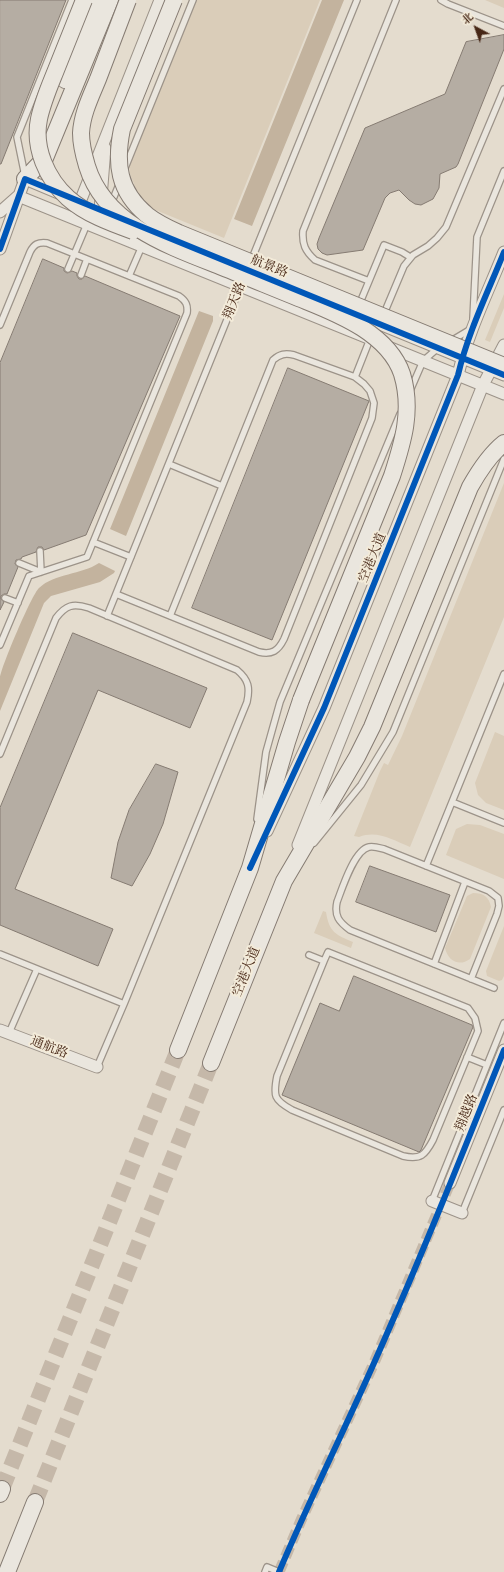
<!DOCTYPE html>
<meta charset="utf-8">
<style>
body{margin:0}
#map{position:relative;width:504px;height:1572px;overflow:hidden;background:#e4dcce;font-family:Cardo,"Noto Serif SC",serif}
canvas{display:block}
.north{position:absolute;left:456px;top:8px;width:40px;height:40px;-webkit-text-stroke:3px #f3ebd9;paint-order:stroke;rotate:319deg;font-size:11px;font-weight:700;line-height:16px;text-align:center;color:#472716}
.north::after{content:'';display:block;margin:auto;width:14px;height:18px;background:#472716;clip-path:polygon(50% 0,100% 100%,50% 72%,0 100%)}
</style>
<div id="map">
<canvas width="504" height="1572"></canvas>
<div class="north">北</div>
</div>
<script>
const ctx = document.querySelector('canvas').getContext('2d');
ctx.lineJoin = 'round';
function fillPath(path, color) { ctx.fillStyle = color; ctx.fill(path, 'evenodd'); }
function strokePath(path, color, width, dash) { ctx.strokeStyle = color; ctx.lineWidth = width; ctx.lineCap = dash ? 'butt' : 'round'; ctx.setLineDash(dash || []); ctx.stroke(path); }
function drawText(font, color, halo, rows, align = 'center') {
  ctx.font = font + ' Cardo,"Noto Serif SC",serif'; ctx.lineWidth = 4; ctx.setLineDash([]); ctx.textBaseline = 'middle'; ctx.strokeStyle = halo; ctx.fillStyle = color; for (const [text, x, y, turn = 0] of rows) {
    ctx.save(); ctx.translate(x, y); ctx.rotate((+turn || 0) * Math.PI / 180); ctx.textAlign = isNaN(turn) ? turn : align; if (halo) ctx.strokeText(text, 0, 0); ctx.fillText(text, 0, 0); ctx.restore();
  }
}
fillPath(new Path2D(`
 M189,0H320L224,238L153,209L138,194L130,174L128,152Z
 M485,0H504V8Z
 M504,294V308L490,342L485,340Z
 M504,483V617L410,847C392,840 378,830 359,837L354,836L380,771L384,763L388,765L402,736Z
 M495,732L504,736V810L486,803L478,795L475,783Z
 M467,824L480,825L504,834V879L446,855L456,829Z
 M473,893C484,893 489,897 491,907L470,959C459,967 448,961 445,948L467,896Z
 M323,911L326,912C329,932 336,935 353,942L351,948L314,933Z
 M504,926V976L502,980L499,981L487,976L486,971Z`), '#dacdb9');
fillPath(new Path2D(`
 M322,0H344L252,226L234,219Z
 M199,311L213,316V321L126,536L110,529Z
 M99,563L115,571L114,573L100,582L51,596L44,603L0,711C0,700 0,689 0,678C1,667 32,594 39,588C55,573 81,575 99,563Z`), '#c3b39e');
const building = new Path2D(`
 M0,0H66L1,164H0Z
 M504,35V49L458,164L456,167L440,174L439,188L433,199L421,205L415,204L409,200L399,190L390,193L385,198L363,250L327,255L322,253L318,249L317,244L319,238L365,128L445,94L466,42Z
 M43,259L64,268V271L67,273L72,271L77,273V276L79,279H82L85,276L180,316L86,535L44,550L42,547H38L36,552L22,557L21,559L16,560L15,564L18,567L7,594H4L1,596V599L4,602L0,610V363Z
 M288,368L369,401L272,640L192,608Z
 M73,633L207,688L190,728L98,690L15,889L113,929L98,966L0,925V808Z
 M156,764L178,772L163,824L150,854L132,886L111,878L118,842L129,810Z
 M370,866L450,895L436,932L356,902Z
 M354,976L472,1025L473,1027L421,1150L419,1152L282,1095L320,1003L339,1011Z`);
fillPath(building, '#b5ada3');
strokePath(building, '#857b72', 1);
strokePath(new Path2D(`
 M279,1572L302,1518L374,1363L450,1183`), '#c5b8a9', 11, [11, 5.5]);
strokePath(new Path2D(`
 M2,1489L178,1050
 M35,1502L211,1063`), '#c5b8a9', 16, [16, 8]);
const lane = new Path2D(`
 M441,0L448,4L504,26
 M125,168L193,0
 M25,176L17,137L72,0
 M111,204L120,182
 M251,261L357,0
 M68,269L87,224
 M81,275L87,259
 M129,276L142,246
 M369,281L315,260C305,251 302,244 303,231L396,0
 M359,305L384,245L402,252L410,257
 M383,316L404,266L413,255L428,246L437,238L446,227L504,89
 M473,318L477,237L504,171
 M0,325L30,252C34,244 38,242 47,243L179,296C186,301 188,305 187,313L87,557L29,576L0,645
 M451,341L471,329
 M355,377L370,339
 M410,391L423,361L438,348
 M169,464L222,486
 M93,542L131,557
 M19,563L41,572L40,551
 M116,594L259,652C272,655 278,651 284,639L372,418L374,403L370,391L364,384L355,377L294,355C285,353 280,354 273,360L170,616
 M5,598L18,603
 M107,616L241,285
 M0,754L56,618C66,605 73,603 89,608L237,670C249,680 250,688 247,702L124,1004L0,954
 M452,802L504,823
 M257,819L266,752L280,702L400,414
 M314,843L361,785L393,732L504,459
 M426,866L504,674
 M309,955L324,961L328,952L468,1008L475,1018L478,1031L433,1140C425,1155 421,1160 403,1156L292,1110C274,1100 273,1096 277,1076L324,961
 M434,964L465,882
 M471,979L497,914L499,906L498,898L489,891L384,849C380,848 374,846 369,847C354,850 342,889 337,902C334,916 339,922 350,930L494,988
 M9,1033L37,969
 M467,1057L487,1065
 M97,1067L124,1004
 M432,1201L504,1023
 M462,1213L504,1110
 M265,1572L267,1567L279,1572`);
const street = new Path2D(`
 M18,196L368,338
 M0,212L18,196
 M78,212L80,202L160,0
 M95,222L100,210L105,148
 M0,249L25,179L63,195
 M338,307L504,375
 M386,346L504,394
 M267,831L324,708L458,375C468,332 488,292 504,252
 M298,845L483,385L504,345
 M0,1030L97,1067
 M450,1183L504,1050
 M432,1201L462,1213`);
const secondary = new Path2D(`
 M65,80L97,0
 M25,179L45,158L110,0
 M178,1050L250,868L287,742L301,700
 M211,1063L284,881L357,757L372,727L470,487C479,471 489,455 504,443
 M0,1494L2,1489
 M7,1572L35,1502`);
strokePath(lane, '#9c9389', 8);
strokePath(street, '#9c9389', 13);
strokePath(secondary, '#857b72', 18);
strokePath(lane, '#eae6de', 5.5);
strokePath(street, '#eae6de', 11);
strokePath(secondary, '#eae6de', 16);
const secondaryBridge = new Path2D(`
 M84,0C75,22 67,43 58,65C51,83 43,100 39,119C33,148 47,179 68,198C86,214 111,223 133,231
 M128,0C118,26 108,52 98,79C91,96 82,114 81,133C81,144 84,156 87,166C105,225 171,247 222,267C250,278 278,290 306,301C341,315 389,335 402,374C413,410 403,442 392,476L301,700
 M174,0L122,129C115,163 118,191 147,215C156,222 168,228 179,233L504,366`);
strokePath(secondaryBridge, '#857b72', 18, []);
strokePath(secondaryBridge, '#eae6de', 16);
strokePath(new Path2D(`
 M0,249L25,179L504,375
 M250,868L324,708L458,375C468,332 488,292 504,252
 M279,1572C309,1501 343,1433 374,1363C420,1260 462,1155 504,1050`), '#0057b8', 6);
drawText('13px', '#472716', '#f3ebd9', [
 ["航景路",269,267,22],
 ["翔天路",235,301,-68],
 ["空港大道",373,558,-68],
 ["空港大道",247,972,-68],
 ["通航路",49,1048,21],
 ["翔越路",467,1113,-68]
]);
</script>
